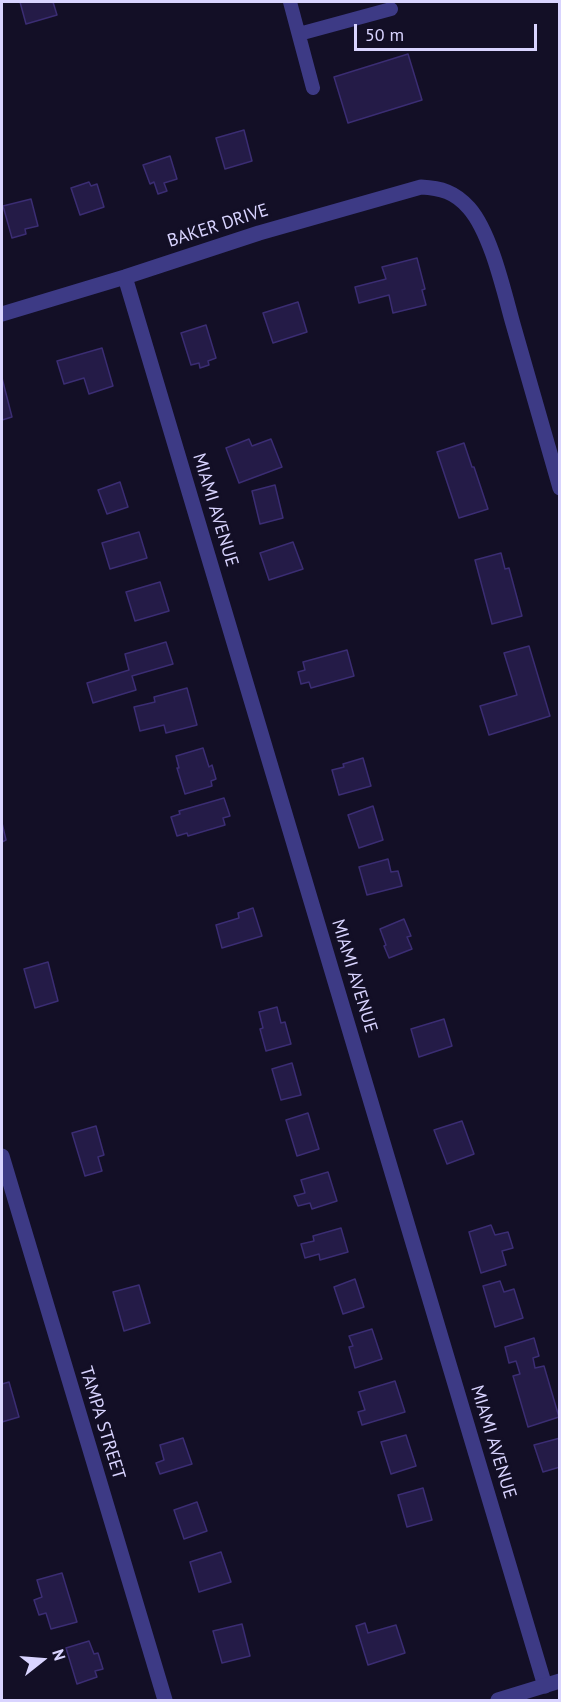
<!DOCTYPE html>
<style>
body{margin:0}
#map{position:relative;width:561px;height:1702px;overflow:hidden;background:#130f26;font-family:"PT Sans",sans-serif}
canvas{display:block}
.frame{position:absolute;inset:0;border:3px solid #d9d4ff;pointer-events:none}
.north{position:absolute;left:12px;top:1630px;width:60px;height:60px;-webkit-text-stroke:4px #130f26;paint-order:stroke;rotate:73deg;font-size:16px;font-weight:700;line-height:24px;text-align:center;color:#d9d4ff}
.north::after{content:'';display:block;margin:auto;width:21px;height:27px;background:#d9d4ff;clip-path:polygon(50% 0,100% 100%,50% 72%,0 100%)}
.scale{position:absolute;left:354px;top:24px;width:183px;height:27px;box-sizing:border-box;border:3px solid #d9d4ff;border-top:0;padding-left:8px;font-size:18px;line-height:21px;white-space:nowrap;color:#d9d4ff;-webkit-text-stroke:4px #130f26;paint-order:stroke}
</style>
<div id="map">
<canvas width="561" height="1702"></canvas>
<div class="frame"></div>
<div class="north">N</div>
<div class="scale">50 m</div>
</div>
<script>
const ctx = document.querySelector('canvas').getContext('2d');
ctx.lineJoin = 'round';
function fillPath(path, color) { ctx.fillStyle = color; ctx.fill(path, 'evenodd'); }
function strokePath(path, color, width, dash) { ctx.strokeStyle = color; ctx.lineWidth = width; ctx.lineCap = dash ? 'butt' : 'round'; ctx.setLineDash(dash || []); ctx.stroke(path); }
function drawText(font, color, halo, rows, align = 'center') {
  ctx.font = font + ' "PT Sans",sans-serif'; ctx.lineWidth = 6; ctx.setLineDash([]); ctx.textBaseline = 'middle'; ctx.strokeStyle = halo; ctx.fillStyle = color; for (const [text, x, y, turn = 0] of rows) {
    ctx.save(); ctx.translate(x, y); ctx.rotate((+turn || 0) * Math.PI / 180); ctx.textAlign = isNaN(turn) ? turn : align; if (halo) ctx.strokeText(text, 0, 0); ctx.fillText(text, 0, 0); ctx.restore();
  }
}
const building = new Path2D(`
 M20,2H53L57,15L26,24Z
 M408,54L422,100L348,123L334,77Z
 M244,130L252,161L225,169L216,138Z
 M170,156L177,179L164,183L167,191L158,194L154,182L150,184L143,165Z
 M89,182L91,186L97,184L104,207L80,215L71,188Z
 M31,199L38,226L25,229L26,234L12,238L3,206Z
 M417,258L425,289L422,290L426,305L393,313L389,295L359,303L355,287L386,279L382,267Z
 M298,302L307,332L273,343L263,313Z
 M206,325L216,358L208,361L209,365L200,368L199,363L191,365L181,333Z
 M102,348L113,386L89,394L84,378L64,384L57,361Z
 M2,378L12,417L2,420Z
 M249,439L252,446L271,439L282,467L239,483L226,448Z
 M464,443L472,467H474L488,509L459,518L437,452Z
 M120,482L128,507L107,514L98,490Z
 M275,485L283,518L260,524L252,491Z
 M139,532L147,558L110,569L102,543Z
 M293,542L303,569L269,580L260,553Z
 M501,553L505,569L509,568L522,616L492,624L475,560Z
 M160,582L169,611L135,621L126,592Z
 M166,642L173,664L132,676L136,690L93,703L87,683L129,670L125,654Z
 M529,646L550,716L489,735L480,706L517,695L504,653Z
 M347,650L354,676L311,688L309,682L301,684L298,672L305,670L303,662Z
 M187,688L197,725L166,733L164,725L140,731L134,707L155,702L154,697Z
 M203,748L209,767L212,765L216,779L211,781L212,786L185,794L177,768H179L176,756Z
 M363,758L371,786L339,795L332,770L344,767L343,764Z
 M224,798L230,816L223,818L225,825L188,836L187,833L177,836L171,817L180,814L179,811Z
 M373,806L383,840L359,848L348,815Z
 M2,823L6,840L2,842Z
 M388,859L391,872L398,871L402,886L367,895L359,867Z
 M253,908L262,936L222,948L216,925L239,918L238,913Z
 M404,919L411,936L407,937L412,949L389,958L384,946L386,945L380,929Z
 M48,962L58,1001L35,1008L24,969Z
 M277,1007L281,1023L285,1022L291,1044L266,1051L260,1029L263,1028L259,1012Z
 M444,1019L452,1046L419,1057L411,1029Z
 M292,1063L301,1095L281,1100L272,1069Z
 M308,1113L319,1149L297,1156L286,1120Z
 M462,1121L474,1154L447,1164L434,1130Z
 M96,1126L104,1155L98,1157L102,1171L85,1176L72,1133Z
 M328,1172L337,1201L312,1209L310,1203L298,1206L294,1196L305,1193L301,1180Z
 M491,1225L495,1235L508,1232L513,1248L502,1251L506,1265L481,1273L469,1232Z
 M341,1228L348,1252L320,1260L319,1254L305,1258L301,1244L314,1241L313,1236Z
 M355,1279L364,1307L343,1314L334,1287Z
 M500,1281L504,1292L514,1289L523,1318L495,1327L483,1286Z
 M139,1285L150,1323L124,1331L113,1292Z
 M372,1329L382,1359L355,1368L349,1347L353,1346L349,1336Z
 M534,1338L539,1356L533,1358L535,1368L544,1366L559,1417L528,1427L513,1376L520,1374L516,1361L509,1363L505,1347Z
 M395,1381L405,1412L362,1425L358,1412L365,1410L359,1392Z
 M9,1382L19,1417L2,1422V1384Z
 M406,1435L416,1466L391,1474L381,1442Z
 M183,1438L192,1464L160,1474L156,1463L164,1460L160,1445Z
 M560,1438V1467L543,1472L534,1445Z
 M423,1488L432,1520L407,1527L398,1495Z
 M197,1502L207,1531L184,1539L174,1510Z
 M221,1552L231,1582L199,1592L190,1562Z
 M62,1573L77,1622L51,1629L46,1613L39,1615L34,1600L42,1597L37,1580Z
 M365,1623L368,1633L396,1625L405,1653L368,1665L356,1626Z
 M242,1624L250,1656L222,1663L213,1631Z
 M89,1641L94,1654L98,1653L103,1669L95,1671L97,1677L77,1684L66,1648Z`);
fillPath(building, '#241b47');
strokePath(building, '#3b2d73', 1.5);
strokePath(new Path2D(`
 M290,2L313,88
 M299,34L391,9`), '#3d3a85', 14);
strokePath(new Path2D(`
 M125,277L545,1686
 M2,314L125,277L259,233L421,187C441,188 455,192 469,208C491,233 504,292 513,324C529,378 544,433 560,488
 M2,1156L165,1700`), '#3d3a85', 15);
strokePath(new Path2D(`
 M498,1700L560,1681`), '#3d3a85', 15);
drawText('18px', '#d9d4ff', '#130f26', [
 ["BAKER DRIVE",218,226,-18],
 ["MIAMI AVENUE",215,510,73],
 ["MIAMI AVENUE",354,976,73],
 ["TAMPA STREET",102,1423,73],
 ["MIAMI AVENUE",493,1442,73]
]);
</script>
